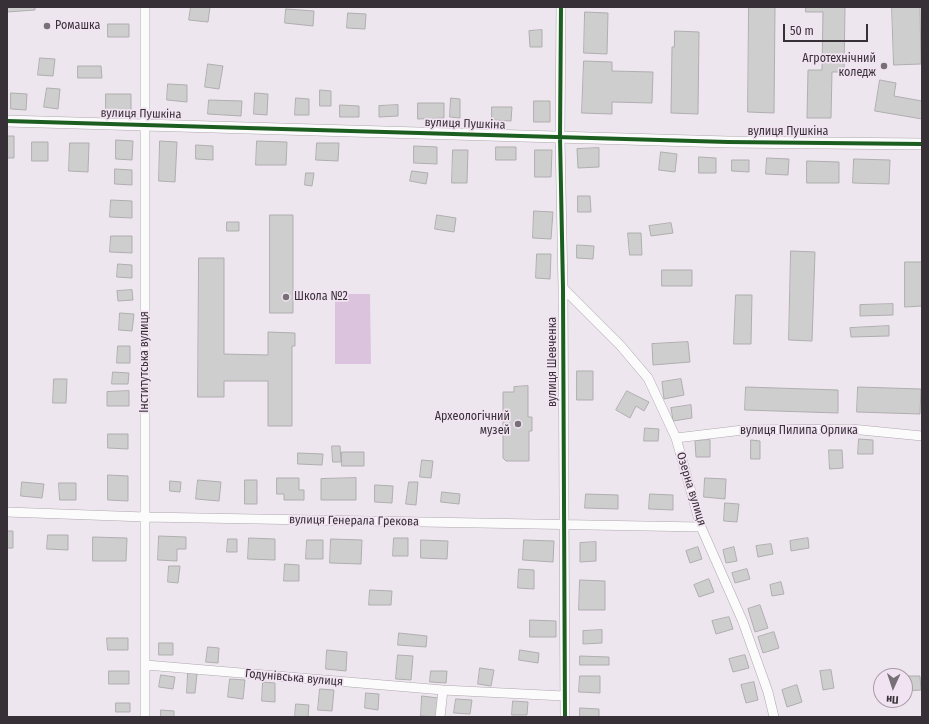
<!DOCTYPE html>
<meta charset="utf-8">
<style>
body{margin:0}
#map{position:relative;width:929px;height:724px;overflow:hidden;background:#eee6ee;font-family:"Fira Sans Condensed",sans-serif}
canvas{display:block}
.frame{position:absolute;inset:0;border:8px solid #373137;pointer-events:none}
.north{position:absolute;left:873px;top:668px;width:40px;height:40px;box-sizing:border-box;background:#f2e3f2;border:1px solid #a79ca7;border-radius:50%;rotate:183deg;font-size:11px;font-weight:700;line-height:16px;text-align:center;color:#373137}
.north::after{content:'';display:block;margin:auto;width:14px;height:18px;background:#777077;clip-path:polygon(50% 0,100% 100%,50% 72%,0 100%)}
.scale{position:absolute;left:783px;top:24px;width:85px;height:18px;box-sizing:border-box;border:2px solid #373137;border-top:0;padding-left:5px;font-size:12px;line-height:14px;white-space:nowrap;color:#373137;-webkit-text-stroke:3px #f2e3f2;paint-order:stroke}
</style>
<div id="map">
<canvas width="929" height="724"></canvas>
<div class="frame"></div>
<div class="north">Пн</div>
<div class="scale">50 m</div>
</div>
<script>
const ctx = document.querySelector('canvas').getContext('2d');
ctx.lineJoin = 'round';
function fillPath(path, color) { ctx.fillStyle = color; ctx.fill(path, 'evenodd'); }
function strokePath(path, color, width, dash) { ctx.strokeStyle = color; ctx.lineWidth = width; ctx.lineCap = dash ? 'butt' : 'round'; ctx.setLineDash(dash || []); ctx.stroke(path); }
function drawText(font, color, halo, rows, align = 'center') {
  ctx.font = font + ' "Fira Sans Condensed",sans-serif'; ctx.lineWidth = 3.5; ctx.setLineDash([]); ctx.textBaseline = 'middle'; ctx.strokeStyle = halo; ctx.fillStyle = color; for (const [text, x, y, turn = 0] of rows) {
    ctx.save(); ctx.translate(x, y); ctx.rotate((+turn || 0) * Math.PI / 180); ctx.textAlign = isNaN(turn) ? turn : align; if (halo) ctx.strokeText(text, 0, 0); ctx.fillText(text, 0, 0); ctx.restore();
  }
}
fillPath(new Path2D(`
 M335,294H370L371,364H335Z`), '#dcc3dd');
const building = new Path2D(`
 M7,7H35V10L7,12Z
 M191,7H210L208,22L189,20Z
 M749,7H775L774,113L748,112Z
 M806,7H845L844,72H832L831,118H807L808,70H822L823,12H806Z
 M892,7H920L921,64L894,65Z
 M286,9L314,11L313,26L285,23Z
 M585,12L608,13L607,54L584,53Z
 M348,13L366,14L365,29L347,28Z
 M108,24H129V37H108Z
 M542,30V47H530L529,31Z
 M675,31L699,32L698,114L671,113L672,47H674Z
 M40,58L55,59L53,76L38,75Z
 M584,61L612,62V71L653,72L652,103L612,102V114L582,113Z
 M208,64L223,66L219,89L205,87Z
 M78,66H101L102,78H78Z
 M880,80L896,83L894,96L922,101V119L875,111Z
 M168,84L187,85V102L167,100Z
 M47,88L60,89L58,109L44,107Z
 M320,90L331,91V106H320Z
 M11,93L27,94L26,110L11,109Z
 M255,93L268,94L267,115L254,114Z
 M106,94H131V111H106Z
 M296,98L309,99V115H295Z
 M451,98L460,99V118L450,117Z
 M209,100L242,101L241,116L208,114Z
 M534,101H550V122H534Z
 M418,103H444V118L418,119Z
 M340,105L359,106V117H340Z
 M398,105V116L379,117V106Z
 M492,107H512L511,121L492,120Z
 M7,136H14V158H7Z
 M116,140L133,141L132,160L116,159Z
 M160,141L177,142L175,182L159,181Z
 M257,141L287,142L286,165H256Z
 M32,142H48V161H32Z
 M70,143H89L88,172L69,171Z
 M317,143H339L338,161L316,160Z
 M196,145L213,146V160L196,159Z
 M414,146L437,147V164L414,163Z
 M496,147H516V160H496Z
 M599,148V167L578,168L577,149Z
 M453,150H468L467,183H452Z
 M535,150H552L551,177H535Z
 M661,152L677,154L675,172L659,170Z
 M699,157L716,158V173H699Z
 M767,158L789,159L788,175L766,174Z
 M854,159L890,160L889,184L853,183Z
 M732,160H749V172L732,171Z
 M807,161L839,162V183H807Z
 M115,169L132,170V185L115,184Z
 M412,171L428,173L426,184L410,181Z
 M306,173H314L312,186L305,185Z
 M578,196H590L591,212H578Z
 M111,200L132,201V218L110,217Z
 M534,211L553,212L551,239L533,238Z
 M270,215H293V313H270Z
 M437,215L456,218L454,232L435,229Z
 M227,222H239V231H227Z
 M671,223L673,233L651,236L649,226Z
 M628,233H641L642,255H630Z
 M111,236H132V253L110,252Z
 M577,245L594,246L593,259L577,258Z
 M791,251L815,252L812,341L789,340Z
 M537,254H551L550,279L536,278Z
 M199,258H224V354L268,355V332L295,333V346H292V426H268V381H224V397H198Z
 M905,262H922V306L905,307Z
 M118,264L132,265V278L117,277Z
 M662,270H692V286H662Z
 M132,290L133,300L118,301L117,291Z
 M736,295H752L751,344H734Z
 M893,304V315L860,316V305Z
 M120,313L134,314L132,331L119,330Z
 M889,326V336L851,337L850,328Z
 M688,342L690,362L653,365L652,344Z
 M118,346H130V363H117Z
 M577,371H593V400H577Z
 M113,372L129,373L128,384H112Z
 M54,379H67L66,403H53Z
 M681,379L684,395L664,399L662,382Z
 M528,386V417H532V431H529V461H506L503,458V392H514V387Z
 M746,387L838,390V413L745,410Z
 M858,387L921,389L920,414L857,412Z
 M129,391V406H107V392Z
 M627,391L649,402L644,411L636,406L630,418L616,410Z
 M691,405L692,418L673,421L671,408Z
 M645,428L659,429L658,441H644Z
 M108,434H128V449L108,448Z
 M859,439L873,440V454H858Z
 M710,440V457H696L695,441Z
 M751,440L760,441V459H751Z
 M332,446H340L341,462H333Z
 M829,450H842L843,468L830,469Z
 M342,452H364V466H342Z
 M298,453L323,454L322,465L298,464Z
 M422,460L433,461L431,478L420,477Z
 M108,475L128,476V501L108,500Z
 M277,478H299V490H304V500H284V494H277Z
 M356,478V500H321V479Z
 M705,478L726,479L725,499L704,497Z
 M198,480L221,482L219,501L196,499Z
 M245,480H257V504H245Z
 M170,481L181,482L180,492L170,491Z
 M22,482L44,484L42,498L21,496Z
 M409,482H418L416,505L406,504Z
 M59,483H76V500H60Z
 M375,485L393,486L392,503L375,502Z
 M442,492L460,494L459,504L441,502Z
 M586,494L618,495V509L585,508Z
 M650,494L673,495V510L649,509Z
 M725,503L739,504L737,522L724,521Z
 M7,531H13V548H7Z
 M48,535H68V550L47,549Z
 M159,536L186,537V549H177V561L158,560Z
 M93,537L127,538L126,561H93Z
 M249,538L275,539V560L248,559Z
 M394,538H408V556H393Z
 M808,538L809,548L791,551L790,541Z
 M228,539H237V552H227Z
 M331,539L362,540L361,564L330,563Z
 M307,540H323V559H306Z
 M421,540L448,541L447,559L421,558Z
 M524,540L554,541L553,562L523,560Z
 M596,542V561L580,562V543Z
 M771,544L773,554L758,557L756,546Z
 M698,547L702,559L690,563L686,551Z
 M734,547L737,561L726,563L723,550Z
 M285,564L299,565V581H284Z
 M169,566H180L178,583L168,582Z
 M519,569L534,570V589L518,588Z
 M747,569L750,579L735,583L732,573Z
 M709,579L714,592L699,597L694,585Z
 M580,580L605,581V610H579Z
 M781,582L784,594L772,596L770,585Z
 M370,590L392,591L391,605H369Z
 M760,605L768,628L755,632L748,609Z
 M729,617L733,629L716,634L712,621Z
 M530,620L556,621V637H530Z
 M602,630V643L583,644V631Z
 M774,632L779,648L763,653L758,637Z
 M399,633L427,636L426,647L398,645Z
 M107,638H128V650H108Z
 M159,643H173V655H159Z
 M208,647L219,648L218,663L206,662Z
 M327,650L347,652L346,671L326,669Z
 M520,650L539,653L538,663L519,660Z
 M398,655L413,656L411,680L396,679Z
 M745,655L749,668L733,672L729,659Z
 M580,656L609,657V665H580Z
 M480,668L494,670L491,686L478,684Z
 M831,670L834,688L823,690L820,671Z
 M109,671H129V684H109Z
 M431,671H447L446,683L430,682Z
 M188,673L197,674L195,693H187Z
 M161,675L175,677L173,689L159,687Z
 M580,676H600V693L579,692Z
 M905,676H920L921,690L905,691Z
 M230,679L245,680L243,699L228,697Z
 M263,682L275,683V702L262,701Z
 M754,682L758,700L746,703L741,685Z
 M797,685L802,702L787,707L782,690Z
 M320,689L334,690L332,711L318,710Z
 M366,693L379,694L378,710L365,708Z
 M422,696L438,698L436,717L421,716Z
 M456,699L472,700L470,714L454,713Z
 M513,701L528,702L527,715H512Z
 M116,703H130V712H116Z
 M296,704L309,705L308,717H295Z
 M580,708L599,709V717H580Z
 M161,710L174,711V717H161Z`);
fillPath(building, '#cfcecf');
strokePath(building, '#afaeaf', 1);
const minor = new Path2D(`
 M145,7V717
 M561,7L560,137L563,288L565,717
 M563,288L620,345L648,378L676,438L701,527L743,622L768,692L774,717
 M676,438L743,430L851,429L922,436
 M7,512L145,517L701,527
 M146,665L443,690L564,696
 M440,717L443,690`);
const tertiary = new Path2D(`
 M7,121L728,142L922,144`);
strokePath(minor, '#ada7ad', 10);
strokePath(tertiary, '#ada7ad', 12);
strokePath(minor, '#fcfbfc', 9);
strokePath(tertiary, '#fcfbfc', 11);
strokePath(new Path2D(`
 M561,7L560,137L563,288L565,717
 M7,121L728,142L922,144`), '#1b5e20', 4);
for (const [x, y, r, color] of [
 [47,26,4,"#777077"],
 [884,66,4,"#777077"],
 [286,297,4,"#777077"],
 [518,424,4,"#777077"]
]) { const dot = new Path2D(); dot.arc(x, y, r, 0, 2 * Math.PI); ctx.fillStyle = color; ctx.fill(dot); strokePath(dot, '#f2e3f2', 1.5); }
drawText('12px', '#373137', '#f2e3f2', [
 ["Ромашка",55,26],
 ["Агротехнічний",876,59,"right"],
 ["коледж",876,73,"right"],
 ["Школа №2",294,297],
 ["Археологічний",510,417,"right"],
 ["музей",510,431,"right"]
], 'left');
drawText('12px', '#373137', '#f2e3f2', [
 ["вулиця Пушкіна",141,114,1],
 ["вулиця Пушкіна",465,124,2],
 ["вулиця Пушкіна",788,132],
 ["Інститутська вулиця",145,362,-90],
 ["вулиця Шевченка",553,362,-90],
 ["вулиця Пилипа Орлика",799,431],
 ["Озерна вулиця",691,489,73],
 ["вулиця Генерала Грекова",354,521,1],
 ["Годунівська вулиця",294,678,5]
]);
</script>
